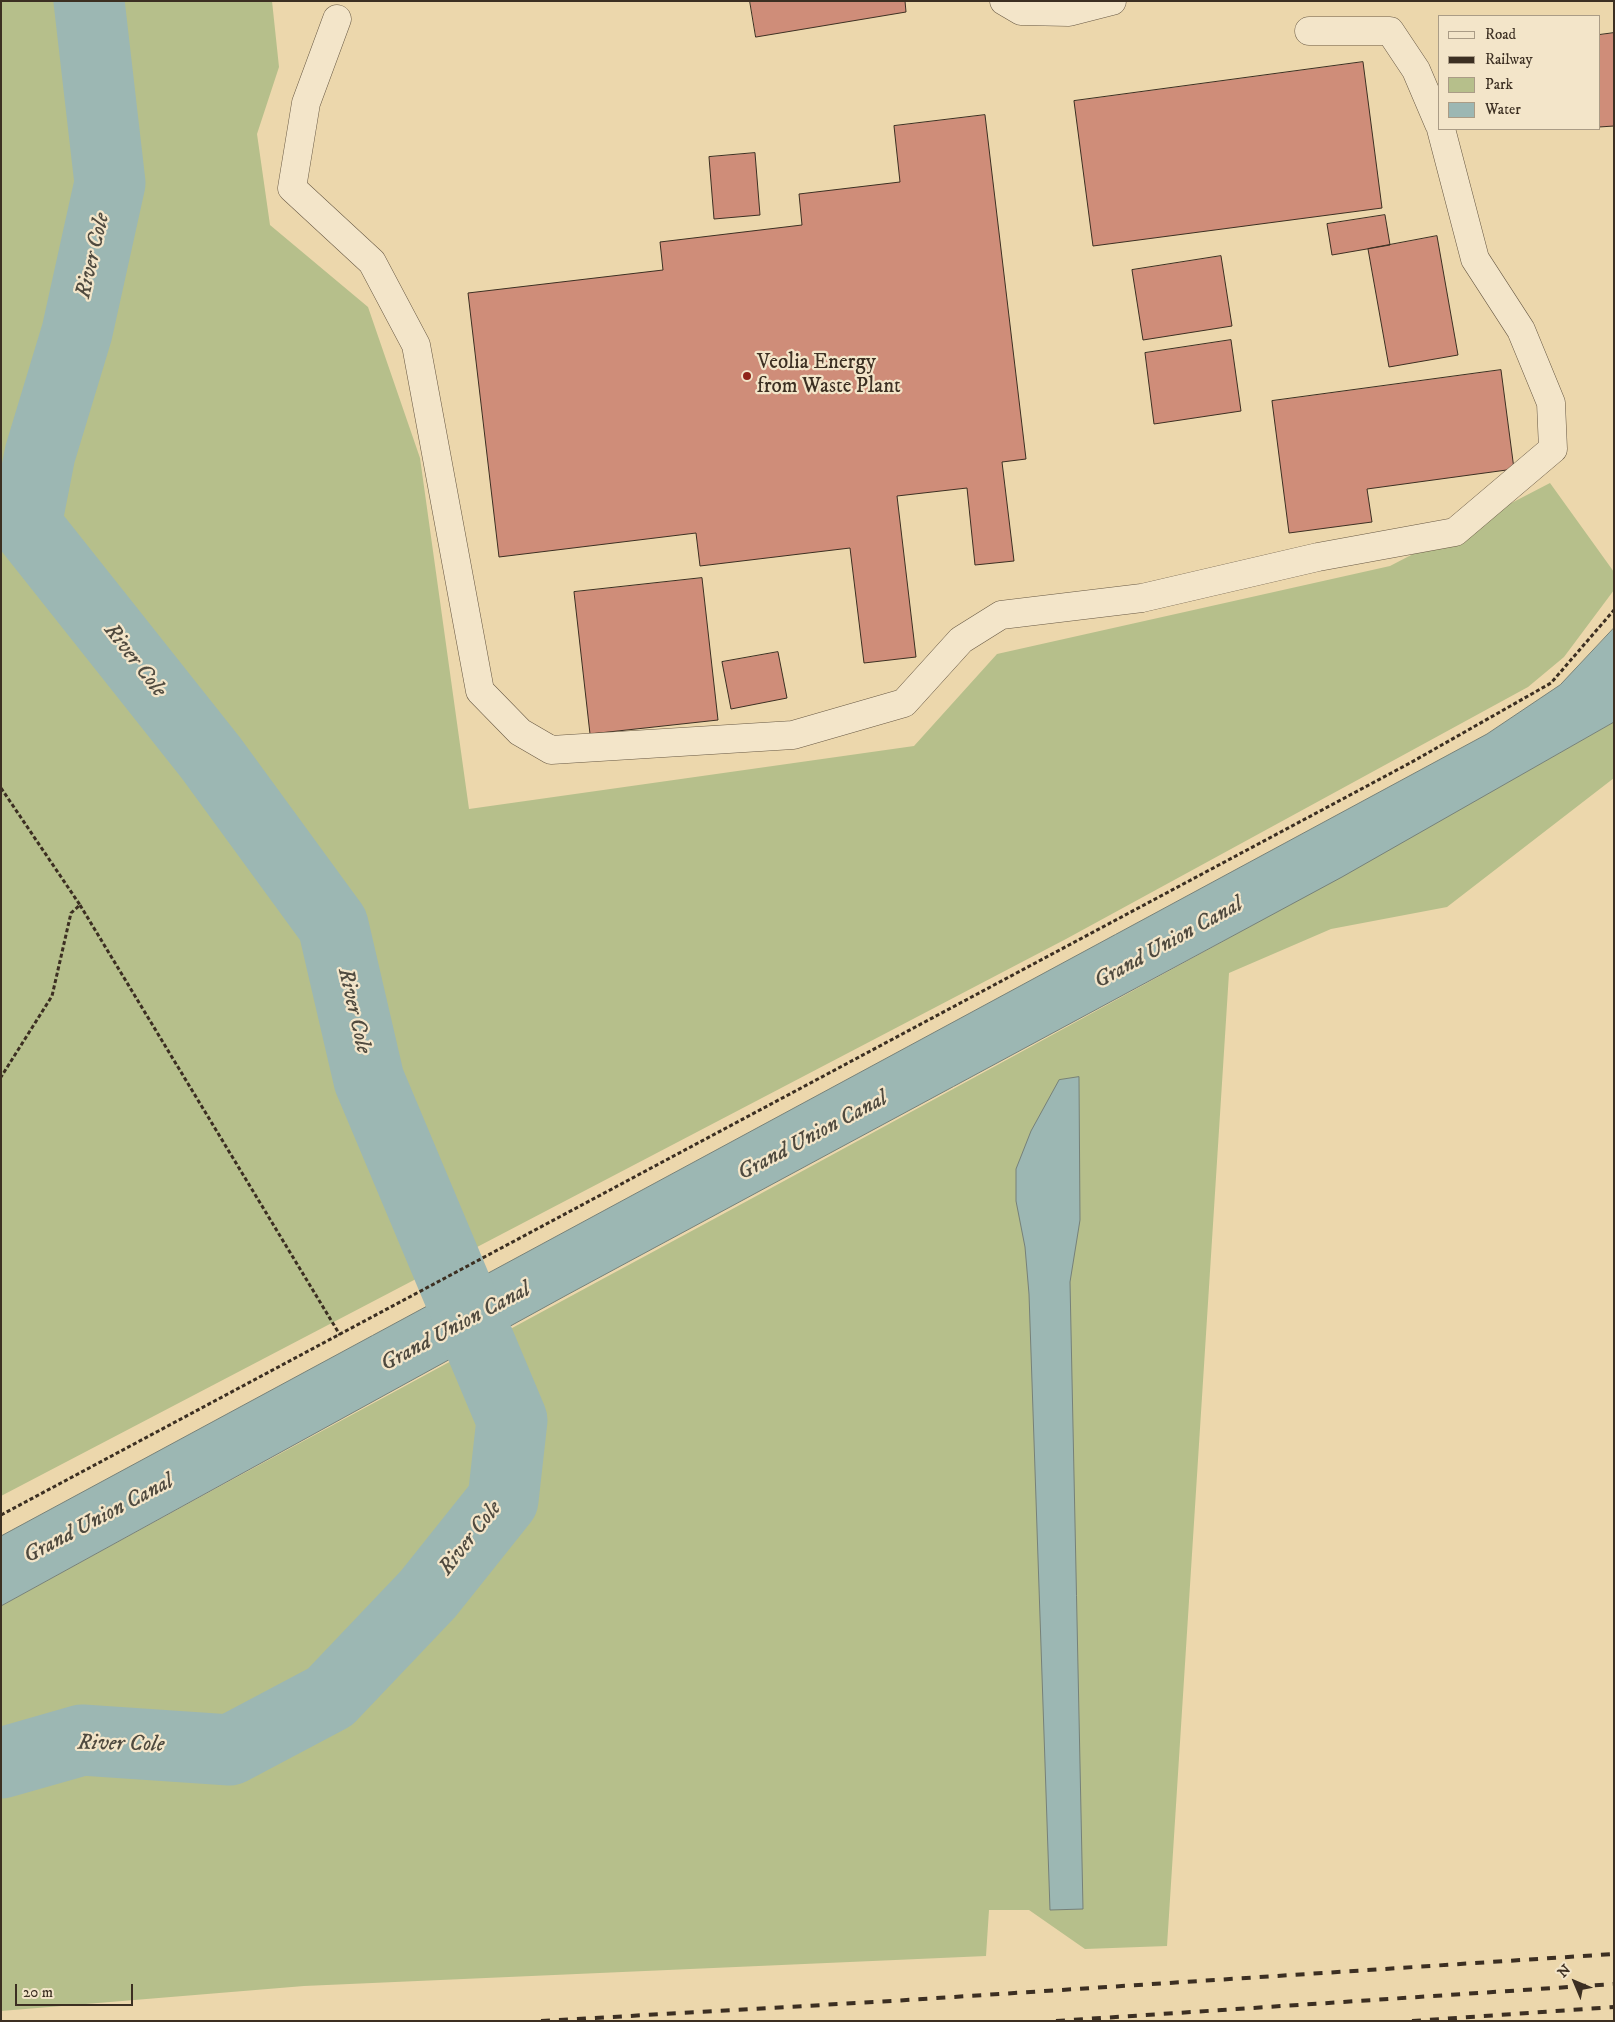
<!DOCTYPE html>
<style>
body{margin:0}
#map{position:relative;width:1615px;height:2022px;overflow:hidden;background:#ecd7ac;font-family:"IM FELL DW Pica",serif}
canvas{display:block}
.frame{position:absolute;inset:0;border:2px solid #3c2f22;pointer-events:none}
.legend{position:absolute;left:1438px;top:15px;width:162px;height:115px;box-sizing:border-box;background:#f3e5c9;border:1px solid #aa9c86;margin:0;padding:6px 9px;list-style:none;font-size:15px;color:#3c2f22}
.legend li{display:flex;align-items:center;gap:10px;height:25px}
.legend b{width:25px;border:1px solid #aa9c86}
.north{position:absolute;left:1550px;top:1957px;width:50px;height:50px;-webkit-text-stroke:4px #f3e5c9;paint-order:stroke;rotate:315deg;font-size:14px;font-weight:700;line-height:20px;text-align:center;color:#3c2f22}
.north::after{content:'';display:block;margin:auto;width:18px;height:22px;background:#3c2f22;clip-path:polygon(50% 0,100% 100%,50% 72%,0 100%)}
.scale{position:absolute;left:15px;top:1984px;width:118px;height:22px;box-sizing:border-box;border:2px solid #3c2f22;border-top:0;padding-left:6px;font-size:15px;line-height:18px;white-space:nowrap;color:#3c2f22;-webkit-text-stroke:4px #f3e5c9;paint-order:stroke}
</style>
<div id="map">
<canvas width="1615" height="2022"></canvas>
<div class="frame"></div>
<ul class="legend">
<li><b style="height:6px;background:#f3e5c9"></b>Road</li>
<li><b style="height:6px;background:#3c2f22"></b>Railway</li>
<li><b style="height:14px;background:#b6bf8b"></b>Park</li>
<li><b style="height:14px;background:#9cb7b3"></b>Water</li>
</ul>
<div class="north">N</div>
<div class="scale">20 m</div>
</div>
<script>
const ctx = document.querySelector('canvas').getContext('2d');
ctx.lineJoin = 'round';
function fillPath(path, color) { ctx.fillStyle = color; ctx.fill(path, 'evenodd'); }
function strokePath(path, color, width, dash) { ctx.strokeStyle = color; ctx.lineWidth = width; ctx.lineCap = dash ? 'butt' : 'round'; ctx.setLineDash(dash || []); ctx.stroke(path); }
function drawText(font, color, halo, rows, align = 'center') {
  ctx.font = font + ' "IM FELL DW Pica",serif'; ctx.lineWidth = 4.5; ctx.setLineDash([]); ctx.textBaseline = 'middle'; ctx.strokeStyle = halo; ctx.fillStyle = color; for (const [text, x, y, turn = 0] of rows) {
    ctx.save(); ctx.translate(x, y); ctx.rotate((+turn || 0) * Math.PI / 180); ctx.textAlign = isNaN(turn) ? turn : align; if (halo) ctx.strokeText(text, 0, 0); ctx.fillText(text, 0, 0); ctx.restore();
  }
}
fillPath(new Path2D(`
 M1,1H272L279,67L257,134L270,225L368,307L420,458L469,809L914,746L997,654L1390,566L1550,483L1614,572V590L1564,657L1528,687L1066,939L1,1496Z
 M1614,722V778L1447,907L1331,929L1229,973L1167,1946L1085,1949L1029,1910H989L986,1956L304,1986L1,2011V1606C538,1311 1081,1026 1614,722Z`), '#b6bf8b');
const water = new Path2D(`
 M1614,628V722L1342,877L565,1296L1,1606V1536L1487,734L1560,685Z
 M1079,1077L1080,1220L1070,1282L1083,1909L1050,1910L1029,1294L1025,1247L1016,1201V1169L1031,1131L1059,1080Z`);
fillPath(water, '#9cb7b3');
strokePath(water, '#768179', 1);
strokePath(new Path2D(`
 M1,1763L82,1740L230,1750L330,1697L428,1594L503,1500L512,1420L369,1080L333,925L211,758L26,525L40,454L77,332L110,183L89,1`), '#9cb7b3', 71);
const building = new Path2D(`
 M750,1H905L906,12L756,37Z
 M1614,33V126L1599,127V35Z
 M1363,62L1382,208L1093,246L1074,101Z
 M985,115L1026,459L1002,462L1014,561L975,565L967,488L897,496L916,657L864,663L850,548L700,566L696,533L499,557L468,293L663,270L660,242L802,225L799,194L900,182L894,126Z
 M755,153L760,215L714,219L709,157Z
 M1385,215L1390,245L1332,255L1327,224Z
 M1437,236L1458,355L1389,367L1368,249Z
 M1221,256L1232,326L1143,340L1132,270Z
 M1231,340L1241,411L1154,424L1145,353Z
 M1501,370L1514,469L1367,489L1372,522L1289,533L1272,401Z
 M702,578L718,720L590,734L574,592Z
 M778,652L787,698L731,709L722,662Z`);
fillPath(building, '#cf8d79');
strokePath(building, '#3c2f22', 1);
const minor = new Path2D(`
 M1004,1L1021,11L1069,12L1112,1
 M337,19L306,103L292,188L372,262L416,345L480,691L520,732L551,750L793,735L904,703L961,640L1001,615L1142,598L1318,557L1455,532L1553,449L1551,403L1521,330L1475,259L1441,129
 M1309,31H1390L1416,70L1439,124`);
strokePath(minor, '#685944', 29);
strokePath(new Path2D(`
 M1,788L80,905L71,913L52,996L1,1077
 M80,905L340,1335
 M1,1515L1410,763L1551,683L1614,610`), '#3c2f22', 3, [4, 2.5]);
strokePath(minor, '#f3e5c9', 28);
strokePath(new Path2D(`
 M541,2021L892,2001L1614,1954
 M1056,2021L1614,1984
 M1412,2021L1614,2007`), '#3c2f22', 4, [9, 9]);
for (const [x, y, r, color] of [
 [747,376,5,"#8f2418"]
]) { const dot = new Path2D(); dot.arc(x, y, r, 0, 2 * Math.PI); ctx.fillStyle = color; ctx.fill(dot); strokePath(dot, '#f3e5c9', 2); }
drawText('21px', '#3c2f22', '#f3e5c9', [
 ["Veolia Energy",757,364],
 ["from Waste Plant",757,388]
], 'left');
drawText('italic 22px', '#4f4a3f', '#f3e5c9', [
 ["River Cole",94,256,-77],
 ["River Cole",134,661,52],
 ["Grand Union Canal",1169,944,-29],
 ["River Cole",353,1011,77],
 ["Grand Union Canal",813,1137,-28],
 ["Grand Union Canal",456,1328,-28],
 ["Grand Union Canal",99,1520,-28],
 ["River Cole",471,1539,-52],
 ["River Cole",121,1745,1]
]);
</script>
